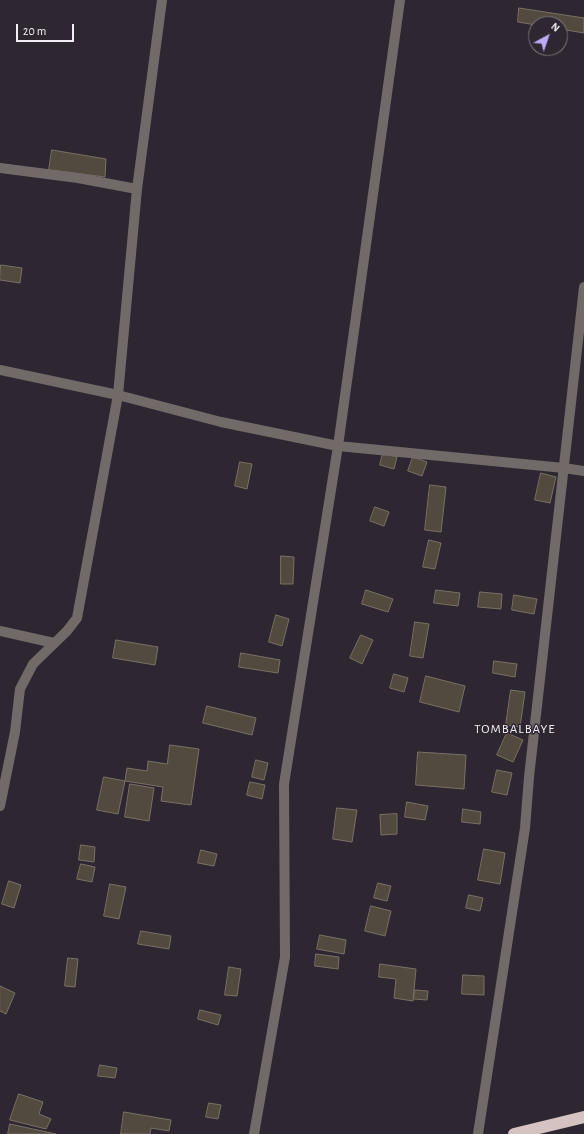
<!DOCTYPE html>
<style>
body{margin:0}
#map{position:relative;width:584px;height:1134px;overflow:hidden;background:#2e2731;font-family:"Alegreya Sans",sans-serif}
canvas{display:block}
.north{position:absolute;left:528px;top:16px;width:40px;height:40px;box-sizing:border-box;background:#2e2731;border:1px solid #7d777f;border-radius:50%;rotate:40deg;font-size:11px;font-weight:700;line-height:16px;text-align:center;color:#f3eef5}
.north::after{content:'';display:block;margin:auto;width:14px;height:18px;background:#bea9f4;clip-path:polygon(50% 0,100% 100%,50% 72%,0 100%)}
.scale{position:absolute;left:16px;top:24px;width:58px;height:18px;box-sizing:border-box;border:2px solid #f3eef5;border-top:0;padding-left:5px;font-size:12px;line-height:14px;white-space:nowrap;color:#f3eef5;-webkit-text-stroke:3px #2e2731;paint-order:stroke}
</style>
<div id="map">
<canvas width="584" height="1134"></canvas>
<div class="north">N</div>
<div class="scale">20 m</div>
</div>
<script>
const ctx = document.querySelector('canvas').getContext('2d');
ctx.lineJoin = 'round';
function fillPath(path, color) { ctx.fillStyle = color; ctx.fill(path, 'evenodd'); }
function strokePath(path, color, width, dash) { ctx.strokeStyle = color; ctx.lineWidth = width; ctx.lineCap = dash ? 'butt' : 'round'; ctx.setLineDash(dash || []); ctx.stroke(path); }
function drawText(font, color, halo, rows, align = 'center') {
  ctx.font = font + ' "Alegreya Sans",sans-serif'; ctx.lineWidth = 3; ctx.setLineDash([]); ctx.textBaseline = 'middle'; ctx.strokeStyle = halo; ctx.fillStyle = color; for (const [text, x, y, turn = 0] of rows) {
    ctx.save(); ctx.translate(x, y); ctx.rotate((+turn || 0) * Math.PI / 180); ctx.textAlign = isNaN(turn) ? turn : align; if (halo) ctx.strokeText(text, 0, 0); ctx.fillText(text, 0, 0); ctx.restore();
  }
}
const building = new Path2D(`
 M519,8L584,18V33L560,29V24L536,25L518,22Z
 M52,150L106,159L105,177L49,170Z
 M1,265L22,268L20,283L0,280Z
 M383,453L397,457L394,469L380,465Z
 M413,457L427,462L422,476L408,471Z
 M240,462L252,464L247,489L235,486Z
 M541,473L556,477L550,503L535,500Z
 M430,485L446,487L441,532L425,530Z
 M375,507L389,512L384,526L370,521Z
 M429,540L441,543L435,569L423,567Z
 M281,556L294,557L293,584H281Z
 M366,590L393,599L388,612L362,604Z
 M436,590L460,593L458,606L434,603Z
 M480,592L502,594L501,609L478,607Z
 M514,595L537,599L534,614L512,610Z
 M276,615L289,619L282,646L269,642Z
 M415,622L429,624L423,658L410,656Z
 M361,635L373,640L362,664L350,658Z
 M116,640L158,647L155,665L113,658Z
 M241,653L280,660L278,673L239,667Z
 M494,661L517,664L515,677L493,673Z
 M394,674L408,678L404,692L390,688Z
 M426,676L465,686L459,712L420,702Z
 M511,690L525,692L520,727L506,725Z
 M207,706L256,718L252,735L203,723Z
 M507,733L523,740L513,762L497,755Z
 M170,745L199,749L191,805L161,801L163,787L125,781L127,768L147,771L148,761L167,764Z
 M418,752L466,755L464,789L416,785Z
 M256,760L268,763L264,780L252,777Z
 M497,770L512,773L507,795L492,792Z
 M104,777L125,781L118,814L97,810Z
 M250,782L265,785L262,799L247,795Z
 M130,784L154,788L149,821L125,817Z
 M407,802L428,806L425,820L405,817Z
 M337,808L357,810L352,842L333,839Z
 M463,809L481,812L480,824L462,822Z
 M397,814V834L381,835L380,815Z
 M81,845L95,847L94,862L79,860Z
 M484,849L505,853L500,884L478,880Z
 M201,850L217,854L214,866L198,863Z
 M81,864L95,867L92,882L77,879Z
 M9,881L21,885L14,908L2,904Z
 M378,883L391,886L387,901L374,898Z
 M110,884L126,887L119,919L104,916Z
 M469,895L483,898L480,911L466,908Z
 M371,906L391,911L385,936L365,931Z
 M141,931L171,936L169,949L138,944Z
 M320,935L346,940L344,954L317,949Z
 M316,954L339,957L338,969L315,966Z
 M68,958L78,959L75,987L65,986Z
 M380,964L416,969L413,1001L394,998L396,979L379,977Z
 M229,967L241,969L237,996L225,995Z
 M463,975L484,976V995L462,994Z
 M0,986L15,993L6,1014L0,1011Z
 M415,990L428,991L427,1000L414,999Z
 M200,1010L221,1015L218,1025L198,1019Z
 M100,1065L117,1068L115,1078L98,1076Z
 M19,1094L43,1102L39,1114L51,1119L46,1129L10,1120Z
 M209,1103L221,1105L218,1119L206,1117Z
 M124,1112L171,1120L169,1131L151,1128L150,1134H121Z
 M10,1124L56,1134H8Z`);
fillPath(building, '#524a3f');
strokePath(building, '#797165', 1);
strokePath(new Path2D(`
 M0,168L78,178L137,189
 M0,370L118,395L221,422L338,446L564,468L584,471
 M0,631L54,643
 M0,806L15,732L20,689L33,664L67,631L77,618L118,395L137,189L162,0
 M254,1134L285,957L284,784L338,446L400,0
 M478,1134L525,828L529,777L584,287`), '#716a69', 10);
strokePath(new Path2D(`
 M514,1134L584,1117`), '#d5c3c1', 12);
ctx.letterSpacing = '1px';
drawText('13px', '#f3eef5', '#2e2731', [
 ["TOMBALBAYE",515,729]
]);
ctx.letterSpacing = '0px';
</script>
